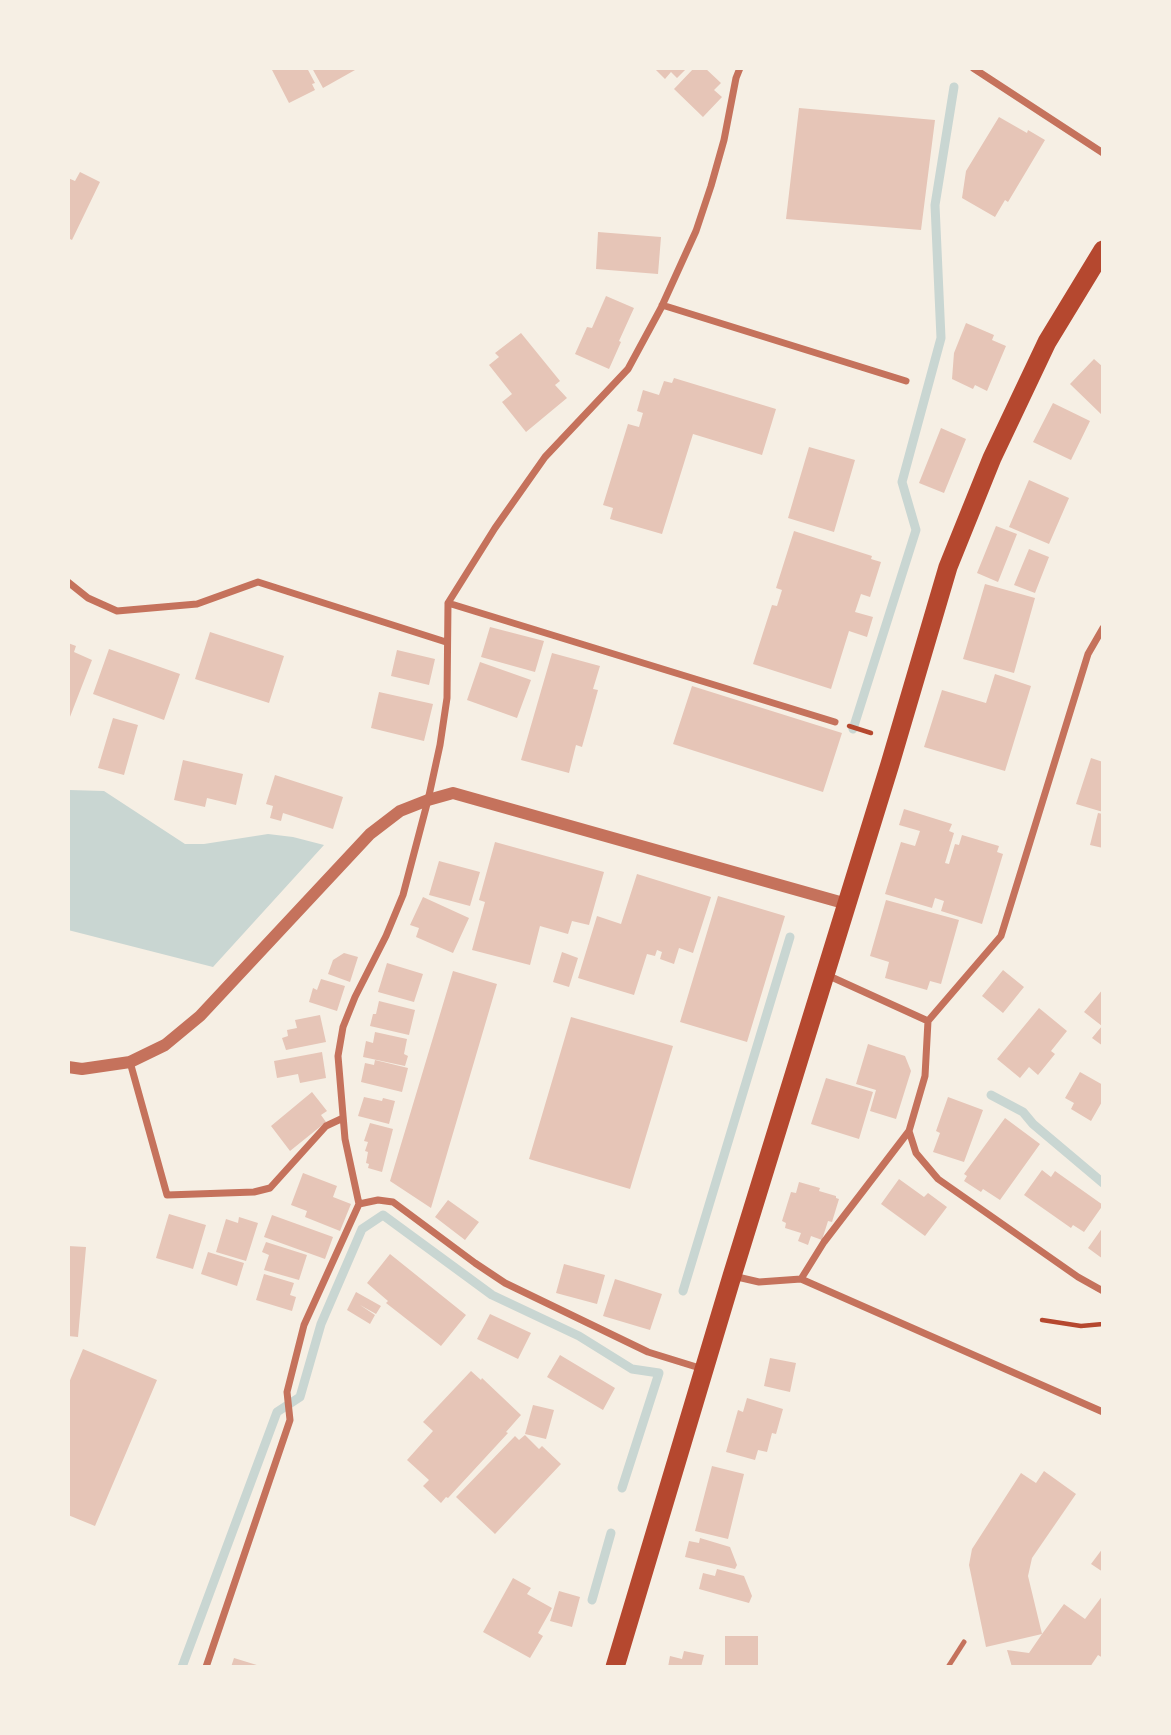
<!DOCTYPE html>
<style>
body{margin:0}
#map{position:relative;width:1171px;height:1735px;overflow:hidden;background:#f6efe4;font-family:Quicksand,sans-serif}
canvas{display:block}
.frame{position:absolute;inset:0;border:70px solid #f6efe4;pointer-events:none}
</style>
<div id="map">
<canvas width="1171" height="1735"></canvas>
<div class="frame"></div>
</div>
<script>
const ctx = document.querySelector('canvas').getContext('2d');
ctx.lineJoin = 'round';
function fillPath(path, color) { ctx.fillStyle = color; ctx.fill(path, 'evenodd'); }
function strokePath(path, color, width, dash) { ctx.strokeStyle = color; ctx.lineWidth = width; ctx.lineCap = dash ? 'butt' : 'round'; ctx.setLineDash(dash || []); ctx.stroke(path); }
fillPath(new Path2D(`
 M69,790L104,791L185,844H204L268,834L293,837L324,845L213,967L68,930Z`), '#c9d6d2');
strokePath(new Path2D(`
 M853,729L916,530L902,482L941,338L935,205L954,87
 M991,1095L1023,1112L1033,1124L1103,1183
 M683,1291L790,937
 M592,1600L611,1533
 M182,1667L277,1412L300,1397L321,1324L362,1229L383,1215L492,1295L579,1336L632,1369L659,1373L622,1488`), '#c9d6d2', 9);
fillPath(new Path2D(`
 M271,68H307L315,83L312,84L315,90L289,103Z
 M312,68H354L355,70L323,88Z
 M654,68H687L677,78L671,72L665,79Z
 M694,68H705L721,83L714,90L722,97L703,117L674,89Z
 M799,108L935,120L921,230L786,219Z
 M999,117L1027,133L1028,130L1045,140L1008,202L1005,200L995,217L962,198L966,171Z
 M80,172L100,182L72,240L68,238V178L75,181Z
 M598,232L661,237L658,274L596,269Z
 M606,296L634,308L619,341L621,342L609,369L575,354L587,327L592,328Z
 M966,323L994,335L992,340L1006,346L987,391L975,385L973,389L952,379L954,353Z
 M521,333L560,381L555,385L567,398L526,432L502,402L512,394L489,365L499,357L495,353Z
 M1094,359L1103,367V416L1070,384Z
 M674,378L776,409L762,455L693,434L662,534L610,519L613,508L603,505L628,424L639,427L643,413L637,411L643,390L659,395L664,381L672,383Z
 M1053,403L1090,421L1071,460L1033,442Z
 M941,428L966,439L944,493L919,483Z
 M809,447L855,460L834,532L788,518Z
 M1029,480L1069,498L1049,544L1009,527Z
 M996,526L1017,534L998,582L977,573Z
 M794,531L872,556L871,559L881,562L870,597L861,594L855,612L873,617L867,637L849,631L831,689L753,664L772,605L777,606L782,590L776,588Z
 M1029,549L1049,557L1035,593L1014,585Z
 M985,584L1035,598L1014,673L963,659Z
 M490,627L544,641L535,672L481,657Z
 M210,632L284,656L269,703L195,679Z
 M68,643L76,646L74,652L92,660L68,722Z
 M109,649L180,674L164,720L93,694Z
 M397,650L435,659L429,685L391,676Z
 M552,653L600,666L593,689L598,690L582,747L576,745L569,773L521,760Z
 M480,662L531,680L517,718L467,700Z
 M995,674L1031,686L1005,771L924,747L942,690L986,703Z
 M692,686L842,733L823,792L673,744Z
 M379,692L433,704L424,741L371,728Z
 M113,718L138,725L124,775L98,768Z
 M1091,758L1103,762V812L1076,804Z
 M183,760L243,774L236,805L207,798L205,807L174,800Z
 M275,775L343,797L333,829L283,813L281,821L270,818L273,806L266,804Z
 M904,809L952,824L949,831L954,833L945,863L949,864L955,844L959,845L962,835L999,846L997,852L1003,854L982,924L941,911L944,901L935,898L932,908L885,894L901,842L915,846L920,831L899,825Z
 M1098,813L1103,814V848L1090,845Z
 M495,842L604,872L589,925L572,921L568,934L540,926L530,965L472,950L485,902L479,900Z
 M439,861L480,872L470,906L429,895Z
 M637,874L711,897L693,953L679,948L674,964L660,959L662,952L657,950L655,956L647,954L634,995L578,978L597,916L621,924Z
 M718,896L785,916L747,1042L680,1022Z
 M423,897L469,918L453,953L416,937L419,928L410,925Z
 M886,900L959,920L941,984L930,981L927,990L885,978L889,962L870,956Z
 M562,952L578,958L569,987L553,982Z
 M344,953L358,957L350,982L328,974L333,960Z
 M387,963L423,974L414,1002L378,992Z
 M1003,970L1024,987L1003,1013L982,996Z
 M453,971L497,984L431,1208L390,1181Z
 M321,979L345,986L337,1011L309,1002L313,988L317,990Z
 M1103,989V1046L1092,1038L1102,1026L1084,1012Z
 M379,1001L415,1010L409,1035L370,1026L373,1014H376Z
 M1039,1008L1067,1031L1051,1051L1055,1054L1038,1075L1029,1067L1020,1078L997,1059Z
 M320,1015L326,1042L286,1050L282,1038L288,1036L287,1030L297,1028L295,1020Z
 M571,1017L673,1046L630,1189L529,1159Z
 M375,1032L407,1039L404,1054L408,1056L405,1066L363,1057L366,1041L373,1043Z
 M868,1044L905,1056L911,1071L896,1119L870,1111L876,1090L856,1084Z
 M322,1052L326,1078L300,1083L298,1074L277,1078L274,1061Z
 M375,1060L408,1068L402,1092L361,1082L365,1063L374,1065Z
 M1080,1072L1103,1085V1100L1091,1121L1071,1109L1074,1103L1065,1098Z
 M826,1078L873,1092L859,1139L811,1124Z
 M312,1092L327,1111L321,1115L326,1122L290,1151L271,1126Z
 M364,1097L382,1101L383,1098L395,1101L389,1124L358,1116Z
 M948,1097L983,1110L964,1162L933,1152L940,1133L936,1131Z
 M1005,1118L1040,1144L1000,1200L983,1189L981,1192L964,1181L967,1176L964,1174Z
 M370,1123L393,1129L382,1172L368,1168L369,1164L366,1163L368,1152L365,1151L368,1142L364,1141Z
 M1042,1170L1051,1177L1055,1171L1103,1205L1084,1232L1073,1225L1071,1228L1024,1195Z
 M303,1173L337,1186L333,1197L351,1204L340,1231L305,1217L307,1211L291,1205Z
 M899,1179L924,1197L928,1193L947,1207L925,1236L881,1204Z
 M799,1182L820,1188L819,1191L836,1196V1198L839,1199L832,1222L828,1221L822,1240L811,1236L808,1245L798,1241L801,1233L785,1228L786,1223L782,1221L791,1192L796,1193Z
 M448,1200L479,1222L465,1240L435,1217Z
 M169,1214L206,1225L193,1269L156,1258Z
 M272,1215L333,1237L325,1259L264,1237Z
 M239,1217L258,1223L246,1261L216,1252L226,1219L238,1223Z
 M1103,1227V1259L1088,1248Z
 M266,1242L307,1255L299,1280L264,1270L269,1255L262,1252Z
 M68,1246L86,1247L78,1337L68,1336Z
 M208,1252L244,1263L237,1286L201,1274Z
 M390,1254L466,1315L441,1346L386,1303L388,1301L367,1283Z
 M564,1264L605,1275L597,1304L556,1293Z
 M264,1274L294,1283L290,1295L296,1297L292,1311L256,1300Z
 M615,1279L662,1294L650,1330L603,1316Z
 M356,1292L381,1306L376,1314L360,1305L375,1315L370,1324L347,1310Z
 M490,1314L531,1333L518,1359L477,1339Z
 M83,1349L157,1380L95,1526L68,1515V1385Z
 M560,1355L615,1388L603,1410L547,1377Z
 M770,1358L796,1363L790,1392L764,1386Z
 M471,1371L481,1380L482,1378L521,1415L506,1432L508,1433L448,1498L446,1497L441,1503L423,1486L429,1480L407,1460L433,1431L423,1422Z
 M747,1398L783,1409L776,1434L772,1433L767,1452L758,1450L755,1460L726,1452L738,1410L743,1412Z
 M533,1405L554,1410L546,1439L525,1434Z
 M525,1435L539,1449L542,1446L561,1464L495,1534L456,1497L515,1436L519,1440Z
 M712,1466L744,1474L728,1539L695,1531Z
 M1044,1471L1076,1494L1032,1558L1028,1576L1042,1634L1064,1604L1085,1619L1103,1595V1658L1098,1655L1090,1667H1012L1007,1650L1029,1653L1042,1634L986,1647L969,1565L972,1549L1021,1473L1036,1483Z
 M700,1538L730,1547L737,1565L735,1569L685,1557L689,1541L699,1543Z
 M1103,1548V1572L1091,1564Z
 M717,1569L744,1576L752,1596L749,1603L699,1589L703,1573L715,1576Z
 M513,1578L531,1588L527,1594L552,1608L538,1633L543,1636L530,1658L483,1632Z
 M559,1591L580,1597L572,1627L550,1621Z
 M725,1636H758V1667H725Z
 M684,1651L704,1655L701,1667H668L670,1656L682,1659Z
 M234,1658L260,1666V1667H231Z`), '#e6c5b7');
strokePath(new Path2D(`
 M849,726L871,733
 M1042,1320L1081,1326L1103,1324`), '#b5482f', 4.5);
strokePath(new Path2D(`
 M948,1667L964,1642`), '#c5725c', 5);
strokePath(new Path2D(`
 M973,68L1103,153
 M662,305L906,381
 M68,582L88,598L117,611L197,604L258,582L446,642
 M448,603L835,722
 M1103,628L1088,654L1001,936L928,1021L925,1076L909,1131L916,1153L938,1179L1078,1277L1103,1291
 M827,975L928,1021
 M130,1062L167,1195L254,1192L270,1188L326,1126L343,1118
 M359,1204L378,1200L393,1202L475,1263L505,1283L648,1352L703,1369
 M733,1276L759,1282L801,1279L1103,1412
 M801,1279L824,1242L909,1131
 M206,1667L290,1420L287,1392L304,1325L359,1204L345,1139L338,1056L343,1027L355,997L386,936L403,895L428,800L440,745L447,698L448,603L495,528L545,457L628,369L661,308L696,231L711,186L724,140L736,78L740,68`), '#c5725c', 7);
strokePath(new Path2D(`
 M68,1067L82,1069L130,1062L165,1045L200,1016L370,834L400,811L428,800L453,793L847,904`), '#c5725c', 12);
strokePath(new Path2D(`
 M615,1667L732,1276L890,764L948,567L992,458L1047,342L1103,250`), '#b5482f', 19);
</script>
